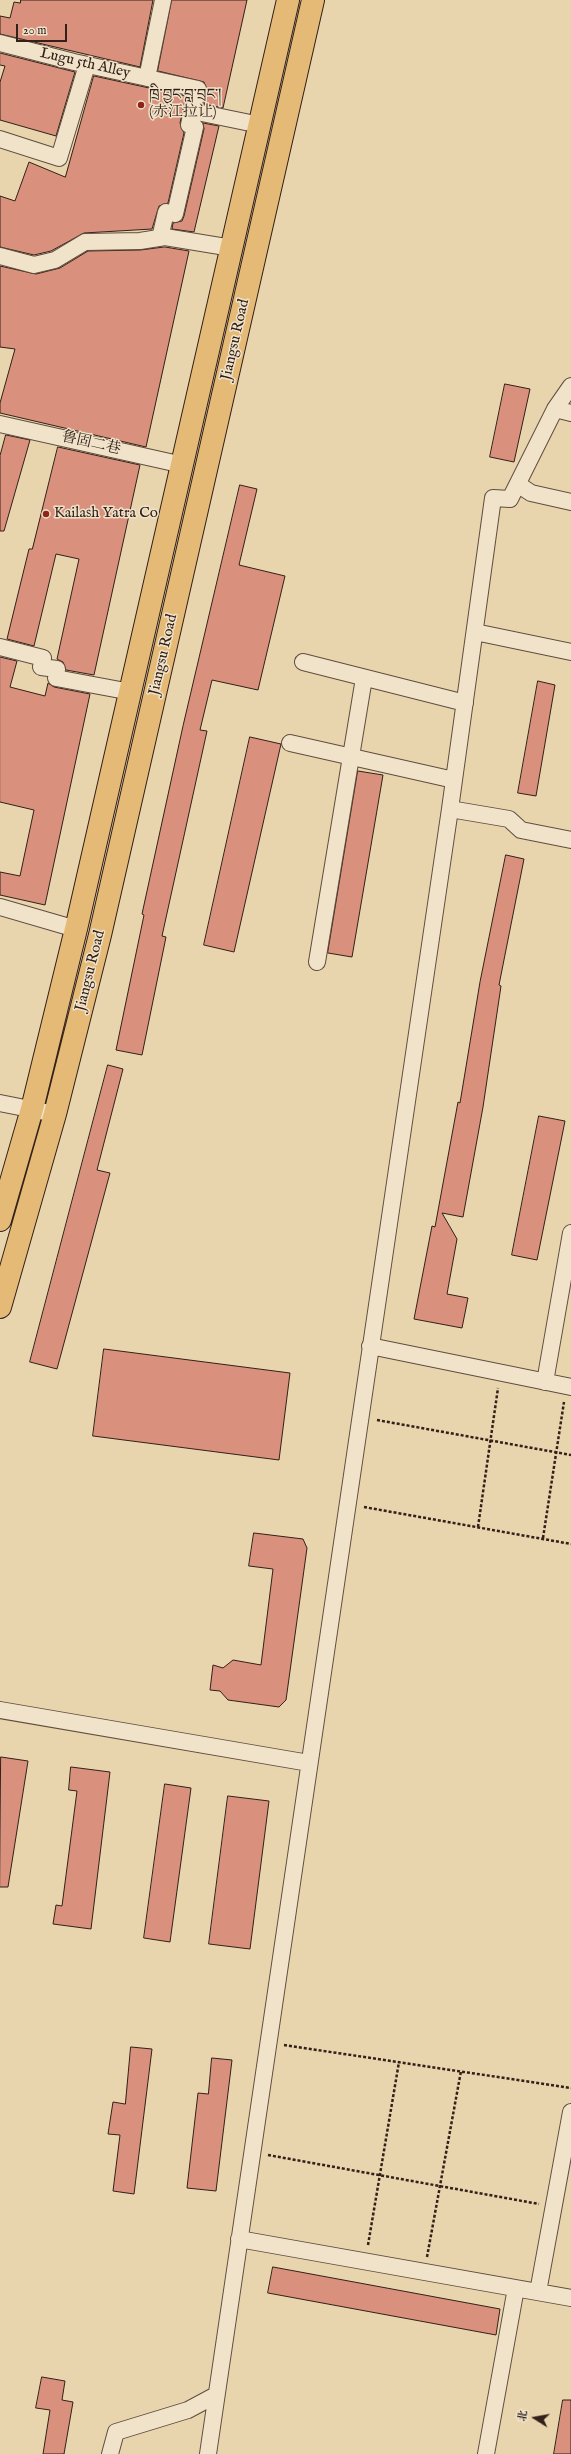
<!DOCTYPE html>
<meta charset="utf-8">
<style>
body{margin:0}
#map{position:relative;width:571px;height:2454px;overflow:hidden;background:#e8d4ad;font-family:"IM FELL English","Noto Serif SC",serif}
canvas{display:block}
.north{position:absolute;left:515px;top:2398px;width:40px;height:40px;-webkit-text-stroke:3px #f0e3ca;paint-order:stroke;rotate:281deg;font-size:11px;font-weight:700;line-height:16px;text-align:center;color:#322019}
.north::after{content:'';display:block;margin:auto;width:14px;height:18px;background:#322019;clip-path:polygon(50% 0,100% 100%,50% 72%,0 100%)}
.scale{position:absolute;left:16px;top:24px;width:51px;height:18px;box-sizing:border-box;border:2px solid #322019;border-top:0;padding-left:5px;font-size:12px;line-height:14px;white-space:nowrap;color:#322019;-webkit-text-stroke:3px #f0e3ca;paint-order:stroke}
</style>
<div id="map">
<canvas width="571" height="2454"></canvas>
<div class="north">北</div>
<div class="scale">20 m</div>
</div>
<script>
const ctx = document.querySelector('canvas').getContext('2d');
ctx.lineJoin = 'round';
function fillPath(path, color) { ctx.fillStyle = color; ctx.fill(path, 'evenodd'); }
function strokePath(path, color, width, dash) { ctx.strokeStyle = color; ctx.lineWidth = width; ctx.lineCap = dash ? 'butt' : 'round'; ctx.setLineDash(dash || []); ctx.stroke(path); }
function drawText(font, color, halo, rows, align = 'center') {
  ctx.font = font + ' "IM FELL English","Noto Serif SC","Noto Serif Tibetan",serif'; ctx.lineWidth = 3; ctx.setLineDash([]); ctx.textBaseline = 'middle'; ctx.strokeStyle = halo; ctx.fillStyle = color; for (const [text, x, y, turn = 0] of rows) {
    ctx.save(); ctx.translate(x, y); ctx.rotate((+turn || 0) * Math.PI / 180); ctx.textAlign = isNaN(turn) ? turn : align; if (halo) ctx.strokeText(text, 0, 0); ctx.fillText(text, 0, 0); ctx.restore();
  }
}
const building = new Path2D(`
 M21,0H153L140,67L0,34V16L10,18L14,2L20,3Z
 M172,0H247L223,108L204,104L207,91L204,82L158,71Z
 M0,53L75,72L56,136L0,120V82L5,66L0,65Z
 M94,76L186,96L180,123L184,133L168,203L159,206L152,229L84,233L51,251L34,255L0,247V196L15,201L29,162L65,177Z
 M203,123L219,126L194,232L172,229L173,223L182,221L184,216L204,129Z
 M165,247L189,251L146,447L0,413V403L15,349L0,347V266L36,274L60,268L88,251L140,250Z
 M505,384L530,389L514,462L490,457Z
 M6,435L30,440L4,531H0V456Z
 M58,447L140,465L94,675L66,670L63,662L57,659L79,559L56,554L34,646L7,639L29,549H32Z
 M240,485L257,489L239,565L285,576L258,690L212,680L200,730L207,731L162,936L166,937L142,1055L116,1050L144,915L142,914L183,726Z
 M0,657L17,661L10,687L45,696L48,683L54,687L90,694L45,905L0,895V872L20,876L34,810L0,802Z
 M538,681L555,685L536,796L518,793Z
 M250,737L281,744L234,952L204,945Z
 M358,771L383,775L352,957L328,953Z
 M506,855L524,859L499,985L501,986L483,1107L463,1217L442,1213L457,1239L447,1294L468,1298L462,1328L414,1319L432,1226L435,1227L458,1102L460,1103L480,982Z
 M108,1065L123,1069L97,1170L110,1173L57,1369L30,1362Z
 M539,1116L565,1121L537,1260L512,1255Z
 M104,1349L290,1373L279,1460L93,1436Z
 M254,1533L303,1539L307,1548L286,1700L279,1707L228,1700L220,1691L210,1690L213,1665L223,1668L233,1660L261,1665L273,1569L249,1566Z
 M1,1757L28,1761L8,1887H0Z
 M71,1767L110,1772L91,1929L53,1924L56,1905L62,1906L77,1791L69,1790Z
 M165,1784L191,1788L170,1942L144,1938Z
 M228,1796L269,1801L250,1949L209,1944Z
 M131,2047L152,2049L134,2194L113,2191L120,2135L108,2134L113,2102L125,2104Z
 M212,2058L232,2060L216,2191L187,2188L198,2093L208,2094Z
 M273,2267L500,2309L496,2335L268,2293Z
 M42,2377L65,2381L62,2400L73,2402L64,2454H43L50,2410L36,2408Z
 M563,2400H571V2454H554Z`);
fillPath(building, '#d9907c');
strokePath(building, '#322019', 1);
const minor = new Path2D(`
 M0,43L74,62L198,89L192,111L260,125
 M147,78L163,0
 M0,139L59,158L87,65
 M160,238L166,212L175,214L195,127L189,125L192,111
 M0,256L34,265L55,260L85,242L140,241L165,237L232,248
 M555,409L571,413
 M0,424L183,465
 M519,485L531,493L571,502
 M475,632L571,652
 M0,647L43,658L41,667L57,669L56,678L131,692
 M303,662L465,703
 M290,743L454,780
 M450,809L509,819L521,830L571,840
 M0,907L76,929
 M317,962L364,678
 M0,1103L55,1114
 M370,1346L571,1387
 M545,1382L571,1233
 M0,1710L309,1763
 M239,2239L571,2298
 M538,2292L571,2112
 M110,2454L116,2432L188,2410L216,2395
 M208,2454L450,809L493,498L510,499L555,409L571,386
 M486,2454L516,2288`);
const highway = new Path2D(`
 M0,1220L32,1109L76,929L288,0
 M0,1307L55,1114L100,935L313,0`);
strokePath(minor, '#604d3e', 18);
strokePath(highway, '#322019', 24);
strokePath(new Path2D(`
 M377,1420L571,1455
 M364,1507L571,1544
 M478,1527L498,1388
 M543,1538L564,1402
 M284,2045L571,2088
 M268,2155L539,2204
 M368,2245L399,2062
 M427,2257L461,2071`), '#322019', 2.5, [3, 2]);
strokePath(minor, '#f0e3ca', 16);
strokePath(highway, '#e4ba76', 22);
for (const [x, y, r, color] of [
 [141,105,4,"#8f2418"],
 [46,514,4,"#8f2418"]
]) { const dot = new Path2D(); dot.arc(x, y, r, 0, 2 * Math.PI); ctx.fillStyle = color; ctx.fill(dot); strokePath(dot, '#f0e3ca', 1.5); }
drawText('15px', '#322019', '#f0e3ca', [
 ["Lugu 5th Alley",85,64,13],
 ["Jiangsu Road",236,340,-77],
 ["鲁固二巷",91,444,13],
 ["Jiangsu Road",164,655,-77],
 ["Jiangsu Road",91,971,-76]
]);
drawText('15px', '#322019', '#f0e3ca', [
 ["ཁྲི་བྱང་བླ་བྲང་།",149,96],
 ["(赤江拉让)",149,113],
 ["Kailash Yatra Co",54,514]
], 'left');
</script>
